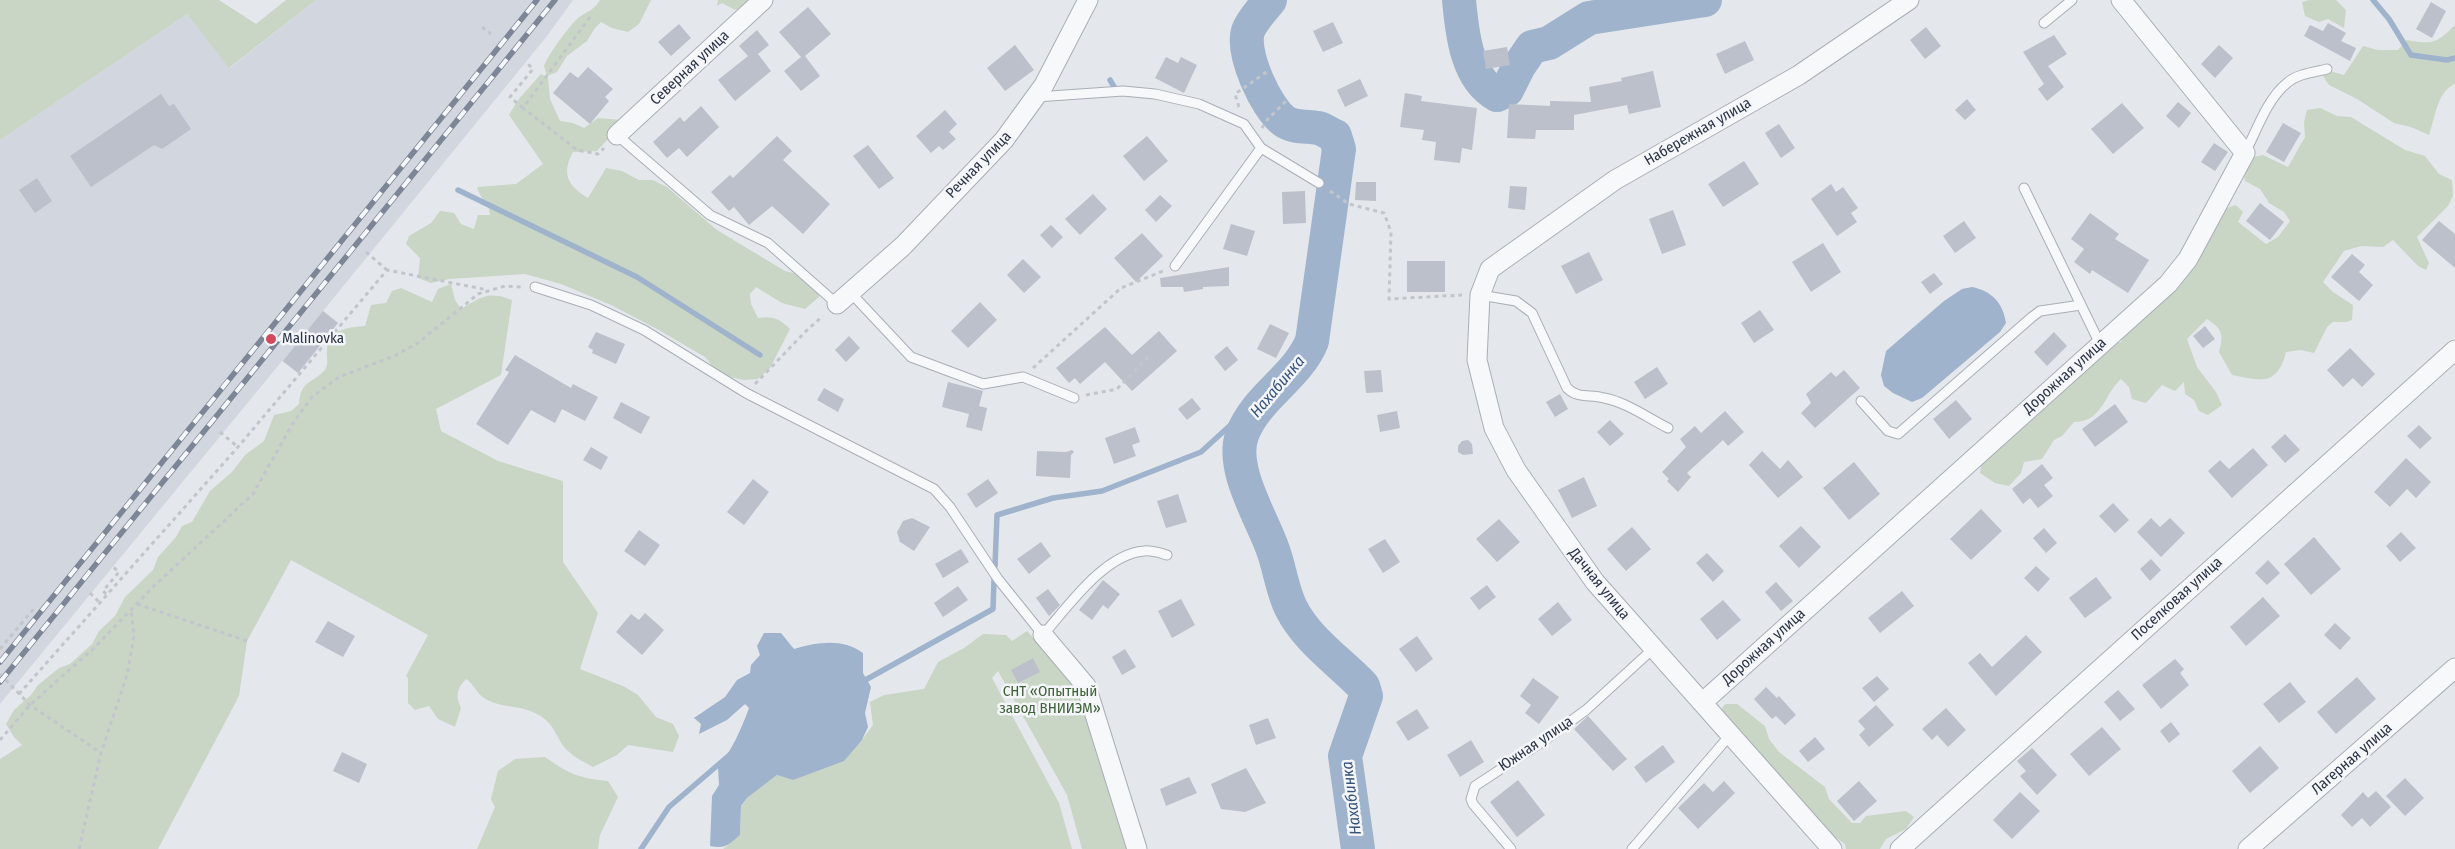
<!DOCTYPE html>
<meta charset="utf-8">
<style>
body{margin:0}
canvas{display:block;background:#e4e7ec}
</style>
<canvas width="2455" height="849"></canvas>
<script>
const ctx = document.querySelector('canvas').getContext('2d');
ctx.lineJoin = 'round';
function fillPath(path, color) { ctx.fillStyle = color; ctx.fill(path, 'evenodd'); }
function strokePath(path, color, width, dash) { ctx.strokeStyle = color; ctx.lineWidth = width; ctx.lineCap = dash ? 'butt' : 'round'; ctx.setLineDash(dash || []); ctx.stroke(path); }
function drawText(font, color, halo, rows, align = 'center') {
  ctx.font = font + ' "Fira Sans Condensed",sans-serif'; ctx.lineWidth = 5; ctx.setLineDash([]); ctx.textBaseline = 'middle'; ctx.strokeStyle = halo; ctx.fillStyle = color; for (const [text, x, y, turn = 0] of rows) {
    ctx.save(); ctx.translate(x, y); ctx.rotate((+turn || 0) * Math.PI / 180); ctx.textAlign = isNaN(turn) ? turn : align; if (halo) ctx.strokeText(text, 0, 0); ctx.fillText(text, 0, 0); ctx.restore();
  }
}
fillPath(new Path2D(`
 M316,0H573L547,36L323,311L338,323L298,373L282,361L0,704V140L187,14L230,68Z`), '#d2d6de');
fillPath(new Path2D(`
 M0,0H219L256,24L286,0H316L229,68L187,14L0,140Z
 M600,0H651L639,24L628,32L612,28L601,22L595,28L587,41L567,56L557,72L547,76L544,66C548,55 567,29 576,20C585,11 592,13 600,0Z
 M718,0H748L742,8L735,10L722,3L717,6Z
 M2309,0H2336L2346,10L2344,28L2328,19L2319,22L2305,16L2302,2Z
 M2455,25V84C2437,91 2435,119 2429,135L2411,127L2394,123L2357,99L2329,85L2321,73L2333,72L2344,75L2363,46L2378,50H2398L2407,40C2433,45 2437,43 2455,25Z
 M541,74L548,78L550,99L560,121L573,123L584,128L598,118L621,120L609,138L597,151L573,152C561,174 568,186 588,198L606,168L622,171L639,180H653L667,187L717,230L785,271L801,275L817,286L819,297L805,309L782,303L756,287L750,294L751,304L758,318C772,316 779,318 790,329L770,368L758,379L744,380L720,375L705,357L657,329L611,305L561,284L525,274L449,279L431,283L418,278L420,258L406,244L409,236L431,223L440,211L454,213L461,224L474,229L478,215H490C490,204 480,199 477,187L516,184L543,164L509,115L518,100Z
 M2320,108L2337,116L2351,117L2405,150L2425,156L2439,174L2452,180L2453,196L2448,206L2417,237L2429,263L2426,270L2418,266L2393,240L2383,247L2361,246L2344,251L2323,282L2333,292L2353,305L2352,320L2346,322H2333L2327,327L2314,353L2301,350L2286,352C2277,388 2259,380 2232,375L2219,352C2224,334 2222,329 2207,319L2187,339L2197,367L2216,392L2222,405L2208,415L2199,411L2194,400L2185,394L2184,382L2175,391L2162,385L2146,403L2132,399L2129,387L2121,379C2104,394 2103,422 2074,422L2062,436L2054,440L2042,459L2024,462L2021,473L2009,486L1995,483L1980,473L1982,461L2108,345L2121,342L2125,333L2220,210L2236,205L2243,212L2238,222L2266,244L2278,237L2290,221L2284,212L2269,203L2260,189L2245,181L2243,171L2249,158L2263,155L2288,167L2305,137L2304,122L2307,110Z
 M451,284L455,300L461,309C483,296 488,291 512,300L501,375L436,409L441,431L498,461L563,481V562L598,613L580,669L623,686L638,695L656,717L673,724L679,736L673,752L628,745L617,755L593,767C582,761 572,756 564,747C556,736 554,725 542,717C521,703 503,710 484,698C477,694 474,684 466,679C457,688 455,696 461,708L455,727L438,719L429,706L415,710L408,703V678L406,676L428,635L291,560L247,641L239,696L158,849H0V759L22,745L14,737L6,724L14,710L31,695L38,685L59,668L70,664L92,644L99,631L115,616L125,597L153,570L158,557L176,537L182,526L192,522L210,491L232,472L245,455L264,441L274,415L291,411L299,404C301,381 309,385 323,372C330,365 326,359 327,350C327,329 350,327 365,326L371,305L386,303L392,291L401,288L432,302L438,289Z
 M1027,631L1077,685L1127,849H1082L1067,795L998,671L992,678L1059,803L1072,849H723L740,835L741,807L747,798L777,775L793,780L862,740L873,725L870,702L884,695L924,689L938,662L964,648L983,634L1006,635L1012,641Z
 M1725,704H1737L1765,726L1769,739L1779,752L1825,787L1829,799L1852,823H1860L1866,816L1906,811L1914,817L1906,829L1886,839L1880,849H1846L1845,844L1818,825L1813,812L1800,801L1720,711Z
 M545,757C569,774 578,778 608,781L618,797L600,835L598,849H477L495,807L491,799L498,771L515,759Z`), '#c9d6c5');
fillPath(new Path2D(`
 M1972,287C1992,291 2003,303 2006,323L2000,332L1922,398L1912,402L1893,393L1884,386L1881,375L1886,351L1944,301L1962,289Z
 M764,633H781L794,649C817,642 843,638 863,653V673L871,687L865,713L868,727L862,740L844,761L793,780L777,775L747,798L741,806L740,835C728,845 726,849 710,846L712,796L719,785L718,767C732,750 741,730 749,708L745,704L727,720L699,734L701,724L694,718L725,697L737,680L750,673L751,665L760,655L757,646Z`), '#9fb4cc');
strokePath(new Path2D(`
 M2373,0L2389,19L2411,55L2447,60L2455,58
 M1110,80L1116,90
 M458,190L637,277L760,355
 M995,566L997,515L1053,498L1102,491L1201,452L1305,357
 M860,683L993,609L994,580
 M641,849L669,807L733,752`), '#9fb4cc', 5.5);
strokePath(new Path2D(`
 M1270,0C1263,9 1252,20 1248,31C1241,53 1266,108 1284,121C1294,128 1307,126 1318,128C1324,129 1329,134 1335,136L1339,149L1312,341C1297,378 1256,397 1242,435C1230,469 1262,518 1273,550C1280,569 1282,590 1291,608C1307,640 1339,661 1363,686L1366,696L1345,756L1358,849
 M1459,0C1462,32 1466,78 1497,95L1507,90L1519,66L1532,47L1549,43L1589,18L1705,0`), '#9fb4cc', 34);
fillPath(new Path2D(`
 M2431,2L2446,11L2432,38L2416,29Z
 M808,7L831,34L805,56L820,76L801,91L784,71L801,57L779,32Z
 M1333,22L1343,43L1323,52L1313,31Z
 M2328,23L2346,33L2341,41L2356,48L2350,61L2304,36L2310,25L2323,31Z
 M679,24L691,38L671,56L658,42Z
 M1926,27L1941,46L1925,59L1910,40Z
 M757,30L769,45L758,54L771,71L735,101L718,80L748,56L739,46Z
 M2054,35L2067,54L2048,66L2064,87L2047,101L2038,89L2044,84L2023,52Z
 M1745,41L1754,60L1725,74L1716,54Z
 M1015,45L1034,70L1005,91L987,68Z
 M2219,45L2233,58L2215,78L2201,64Z
 M1507,47L1510,65L1486,69L1483,51Z
 M1166,57L1178,63L1181,57L1197,65L1184,93L1155,78Z
 M588,67L613,89L605,97L609,101L590,124L553,93L570,72L578,78Z
 M1653,71L1661,107L1629,114L1627,105L1574,115V130H1536L1535,139L1507,138L1509,104L1550,106V101L1591,102L1589,87L1622,81L1621,78Z
 M1360,79L1368,96L1345,107L1337,90Z
 M1405,93L1422,96L1421,101L1477,108L1472,150L1462,148L1460,163L1434,160L1436,142L1422,140L1424,130L1400,127Z
 M161,94L169,106L174,104L191,129L162,149L154,145L91,187L70,156Z
 M1967,99L1976,110L1965,120L1955,110Z
 M2178,102L2191,113L2179,128L2166,116Z
 M2122,103L2144,128L2113,154L2091,129Z
 M701,106L719,127L687,157L679,148L667,158L653,142L680,117L684,122Z
 M945,110L957,124L949,132L956,139L943,150L939,146L931,153L916,136Z
 M2283,123L2301,133L2284,162L2266,152Z
 M1779,124L1795,148L1781,158L1765,133Z
 M777,136L792,151L783,160L830,204L803,234L772,206L749,225L734,207L729,211L711,192L730,175L733,178Z
 M1147,136L1168,161L1144,181L1123,156Z
 M2214,143L2228,152L2215,171L2201,162Z
 M868,145L894,178L879,189L853,156Z
 M1744,161L1759,184L1723,207L1708,184Z
 M37,178L52,201L35,213L19,190Z
 M1356,182H1376V201L1355,200Z
 M1831,184L1836,192L1843,187L1858,208L1851,213L1857,222L1837,236L1811,199Z
 M1510,186L1527,187L1525,210L1508,208Z
 M1305,191L1306,223L1283,224L1282,192Z
 M1093,194L1107,209L1080,235L1065,219Z
 M1160,195L1172,206L1156,222L1145,210Z
 M2260,203L2284,222L2270,240L2246,221Z
 M1673,210L1686,245L1662,254L1649,219Z
 M2090,213L2119,234L2115,239L2149,260L2128,293L2092,270L2090,274L2074,262L2084,249L2071,239Z
 M1964,221L1976,238L1955,253L1943,236Z
 M2439,221L2455,234V268L2422,240Z
 M1231,224L1255,231L1247,256L1223,249Z
 M1051,225L1063,237L1052,248L1040,235Z
 M1142,233L1163,256L1136,282L1114,258Z
 M1823,243L1841,272L1811,292L1792,262Z
 M1589,252L1603,280L1576,294L1561,266Z
 M2352,254L2365,265L2359,272L2373,285L2359,301L2331,277Z
 M1023,259L1041,277L1024,293L1007,275Z
 M1407,261H1445V292H1407Z
 M1229,267V286L1203,287V289L1184,292L1183,287H1161L1160,278Z
 M1934,273L1943,284L1930,294L1921,282Z
 M980,302L997,320L968,348L951,331Z
 M1760,310L1774,330L1754,343L1741,323Z
 M323,311L338,323L298,373L283,361Z
 M1270,324L1289,333L1276,358L1257,349Z
 M2205,326L2215,339L2203,348L2193,336Z
 M1105,327L1132,355L1159,331L1177,351L1132,391L1105,362L1080,384L1075,378L1069,383L1056,368Z
 M596,332L625,344L616,364L592,353L593,350L588,347Z
 M2054,332L2067,346L2047,366L2034,352Z
 M849,336L860,348L846,362L835,350Z
 M1227,346L1238,360L1225,371L1214,357Z
 M2350,348L2375,374L2362,387L2353,378L2343,387L2327,370Z
 M515,355L571,388L573,384L598,397L585,421L562,409L555,423L531,410L508,445L476,424L509,372L505,370Z
 M1657,367L1668,384L1645,399L1634,382Z
 M1381,370L1383,392L1366,393L1364,371Z
 M1844,370L1860,388L1815,428L1801,413L1811,403L1806,394L1831,372L1836,377Z
 M948,382L983,391L979,406L987,408L982,431L966,427L969,414L942,407Z
 M824,388L844,399L838,412L817,400Z
 M1560,394L1568,409L1555,417L1546,402Z
 M1192,398L1201,409L1187,420L1178,409Z
 M1956,400L1972,419L1949,439L1933,419Z
 M621,402L650,417L641,434L613,418Z
 M2115,404L2128,422L2095,447L2082,429Z
 M1397,411L1400,428L1380,432L1377,415Z
 M1725,411L1744,432L1728,446L1723,440L1687,473L1691,477L1678,492L1667,481L1669,479L1662,472L1686,447L1680,439L1695,426L1701,433Z
 M1610,420L1624,434L1610,446L1597,432Z
 M2419,425L2432,438L2420,449L2407,436Z
 M1135,427L1140,442L1132,445L1136,456L1114,464L1105,438Z
 M2285,434L2300,450L2285,463L2271,447Z
 M1468,440L1472,444L1473,454L1463,455L1458,452V446L1462,441Z
 M591,447L608,457L601,470L583,460Z
 M2253,448L2268,465L2232,498L2208,471L2220,460L2229,469Z
 M1072,450L1074,452L1071,455L1070,478L1036,476L1037,451L1066,452Z
 M1762,451L1780,469L1788,460L1803,477L1778,498L1749,465Z
 M2406,458L2431,482L2416,498L2407,489L2390,507L2374,492Z
 M1854,462L1880,494L1849,520L1823,488Z
 M2042,464L2053,478L2044,485L2053,496L2038,508L2030,498L2023,504L2012,489Z
 M1584,477L1597,506L1572,518L1558,490Z
 M753,479L769,492L744,525L727,512Z
 M988,479L998,493L976,508L967,494Z
 M1178,494L1187,522L1166,528L1157,501Z
 M2113,503L2129,520L2115,533L2099,516Z
 M1981,509L2002,531L1971,560L1950,539Z
 M912,518L930,527L914,551L900,542L897,532L903,521Z
 M2151,518L2160,527L2170,518L2185,533L2161,557L2137,532Z
 M1499,519L1520,542L1497,562L1476,539Z
 M1801,526L1821,547L1799,568L1779,546Z
 M1632,527L1651,549L1626,571L1607,549Z
 M2044,528L2057,543L2046,553L2033,538Z
 M639,530L660,545L645,566L624,551Z
 M2401,532L2416,548L2400,562L2386,546Z
 M2314,537L2341,569L2311,595L2284,564Z
 M1385,539L1400,562L1383,573L1368,549Z
 M1041,542L1051,556L1029,574L1017,559Z
 M961,549L969,562L943,578L935,564Z
 M1707,553L1724,571L1713,582L1696,563Z
 M2151,559L2161,570L2150,581L2140,569Z
 M2268,560L2280,573L2267,585L2255,573Z
 M2036,566L2050,579L2038,592L2024,578Z
 M2096,577L2112,598L2085,618L2069,598Z
 M1103,580L1120,594L1108,609L1103,605L1092,620L1079,610Z
 M1776,582L1793,601L1781,611L1765,592Z
 M1487,585L1496,597L1479,610L1470,598Z
 M958,586L968,600L943,617L934,603Z
 M1048,589L1060,605L1049,616L1036,598Z
 M1902,591L1914,606L1880,633L1868,618Z
 M2263,597L2280,616L2246,646L2230,627Z
 M1181,599L1195,625L1172,638L1158,611Z
 M1723,600L1741,620L1717,640L1700,619Z
 M1558,602L1572,620L1552,636L1538,619Z
 M645,613L664,630L642,655L616,632L631,614L639,620Z
 M328,621L355,636L343,657L315,642Z
 M2335,623L2351,638L2340,650L2324,635Z
 M2026,635L2042,652L1996,696L1968,663L1980,653L1992,667Z
 M1417,636L1433,659L1416,672L1399,649Z
 M1125,649L1136,667L1122,675L1112,657Z
 M1033,658L1040,672L1018,683L1011,670Z
 M2175,659L2184,669L2180,673L2189,685L2161,709L2142,685Z
 M1877,676L1889,689L1874,702L1862,688Z
 M2357,677L2376,699L2336,734L2317,712Z
 M1533,678L1559,697L1539,724L1525,713L1531,705L1520,696Z
 M2290,682L2306,702L2279,723L2263,704Z
 M1766,687L1777,698L1779,696L1796,715L1785,725L1776,716L1772,719L1754,699Z
 M2118,690L2135,709L2120,721L2104,702Z
 M1876,705L1894,725L1869,747L1859,735L1865,729L1858,721Z
 M1946,708L1966,730L1948,747L1937,735L1932,740L1922,729Z
 M1417,709L1429,728L1408,741L1396,722Z
 M1588,716L1627,759L1613,771L1574,729Z
 M1268,718L1276,738L1256,745L1249,725Z
 M2171,722L2180,734L2169,743L2160,731Z
 M2102,727L2121,749L2089,776L2070,754Z
 M1815,737L1825,749L1808,762L1799,751Z
 M1471,740L1484,762L1460,777L1447,755Z
 M1663,745L1675,762L1646,783L1634,767Z
 M2260,746L2279,768L2250,793L2232,771Z
 M2032,748L2057,775L2037,795L2020,776L2026,771L2017,761Z
 M342,752L367,764L359,783L333,771Z
 M1246,768L1266,803L1245,812L1221,809L1211,784Z
 M1189,777L1197,793L1166,806L1160,789Z
 M2405,778L2424,798L2405,816L2386,796Z
 M1518,780L1545,815L1517,837L1490,802Z
 M1724,781L1735,793L1698,829L1678,808L1704,783L1713,792Z
 M1859,781L1877,801L1854,821L1837,801Z
 M2376,791L2391,807L2370,827L2362,818L2352,827L2341,815L2363,792L2368,798Z
 M2020,792L2040,811L2012,839L1993,820Z`), '#bbc0ca');
const service = new Path2D(`
 M2044,23L2072,0
 M1036,97L1123,91L1155,94L1199,104L1244,124L1261,148L1319,183
 M617,135L710,215L768,243L837,304
 M2245,153C2257,130 2267,99 2287,83C2297,74 2314,72 2327,69
 M2024,188L2100,344
 M1175,266L1261,148
 M535,287L591,305L644,330L746,393L934,489L950,507L998,579L1043,635C1067,608 1104,554 1144,551C1151,550 1160,553 1167,555
 M850,292L911,357L983,384L1023,377L1074,398
 M1480,295L1516,301L1532,313L1567,388C1578,399 1590,394 1604,398C1626,402 1648,418 1668,428
 M1861,401L1888,431L1898,434L2032,317L2040,311L2081,305
 M1511,849L1473,804L1471,799L1475,786L1545,740L1586,710L1654,648
 M1632,849L1731,734`);
const minor = new Path2D(`
 M617,135L763,0
 M837,304L903,246L1004,140L1044,85L1088,0
 M1043,635L1086,686L1137,849
 M1703,702L2168,284L2188,259L2245,153L2121,0
 M1832,849L1595,582L1516,470L1494,428L1477,360L1480,295L1490,269L1615,180L1799,75L1909,0
 M1900,849L2455,350
 M2248,849L2455,668`);
strokePath(service, '#a9aeb7', 11);
strokePath(minor, '#a9aeb7', 21);
strokePath(new Path2D(`
 M590,17L523,108L577,150L598,154L604,148
 M482,27L491,34
 M1239,107L1235,94L1268,71
 M523,108L510,97L533,69L526,62
 M1262,128L1267,120L1288,99
 M1330,191L1349,204L1384,213L1391,232L1389,299L1462,295
 M366,252L387,270
 M1033,368L1121,288L1163,271
 M755,384L808,329L823,316
 M1086,395L1117,389L1148,357
 M220,432L238,447
 M90,593L99,602
 M106,594L103,591L119,572L112,566
 M137,604L247,641
 M0,649L36,606
 M0,674L30,705L101,753
 M19,694L238,447L387,270L488,290
 M0,740L30,705L94,648L154,586L253,494L293,423L312,397L339,377L394,356L418,343L478,294L505,286L522,287
 M79,849L101,753L127,675L134,636L131,610`), '#c2c5cb', 3, [4, 4]);
strokePath(service, '#f7f8fa', 9);
strokePath(minor, '#f7f8fa', 19);
const rail = new Path2D(`
 M0,662L537,0
 M0,682L555,0`);
strokePath(rail, '#7d8696', 5.5);
strokePath(rail, '#f4f6f9', 4, [11]);
for (const [x, y, r, color] of [
 [271,339,6,"#d1495b"]
]) { const dot = new Path2D(); dot.arc(x, y, r, 0, 2 * Math.PI); ctx.fillStyle = color; ctx.fill(dot); strokePath(dot, '#f4f6f9', 2); }
drawText('15px', '#2b3445', '#f4f6f9', [
 ["Северная улица",690,68,-43],
 ["Набережная улица",1698,132,-30],
 ["Речная улица",979,165,-46],
 ["Дорожная улица",2065,376,-42],
 ["Дачная улица",1599,584,51],
 ["Поселковая улица",2177,599,-42],
 ["Дорожная улица",1764,647,-42],
 ["Южная улица",1536,744,-34],
 ["Лагерная улица",2352,759,-41]
]);
drawText('15px', '#2b3445', '#f4f6f9', [
 ["Malinovka",282,339]
], 'left');
drawText('15px', '#3f6138', '#f4f6f9', [
 ["СНТ «Опытный",1050,692],
 ["завод ВНИИЭМ»",1050,709]
]);
drawText('italic 16px', '#34527a', '#f4f6f9', [
 ["Нахабинка",1278,387,-50],
 ["Нахабинка",1352,798,-97]
]);
</script>
